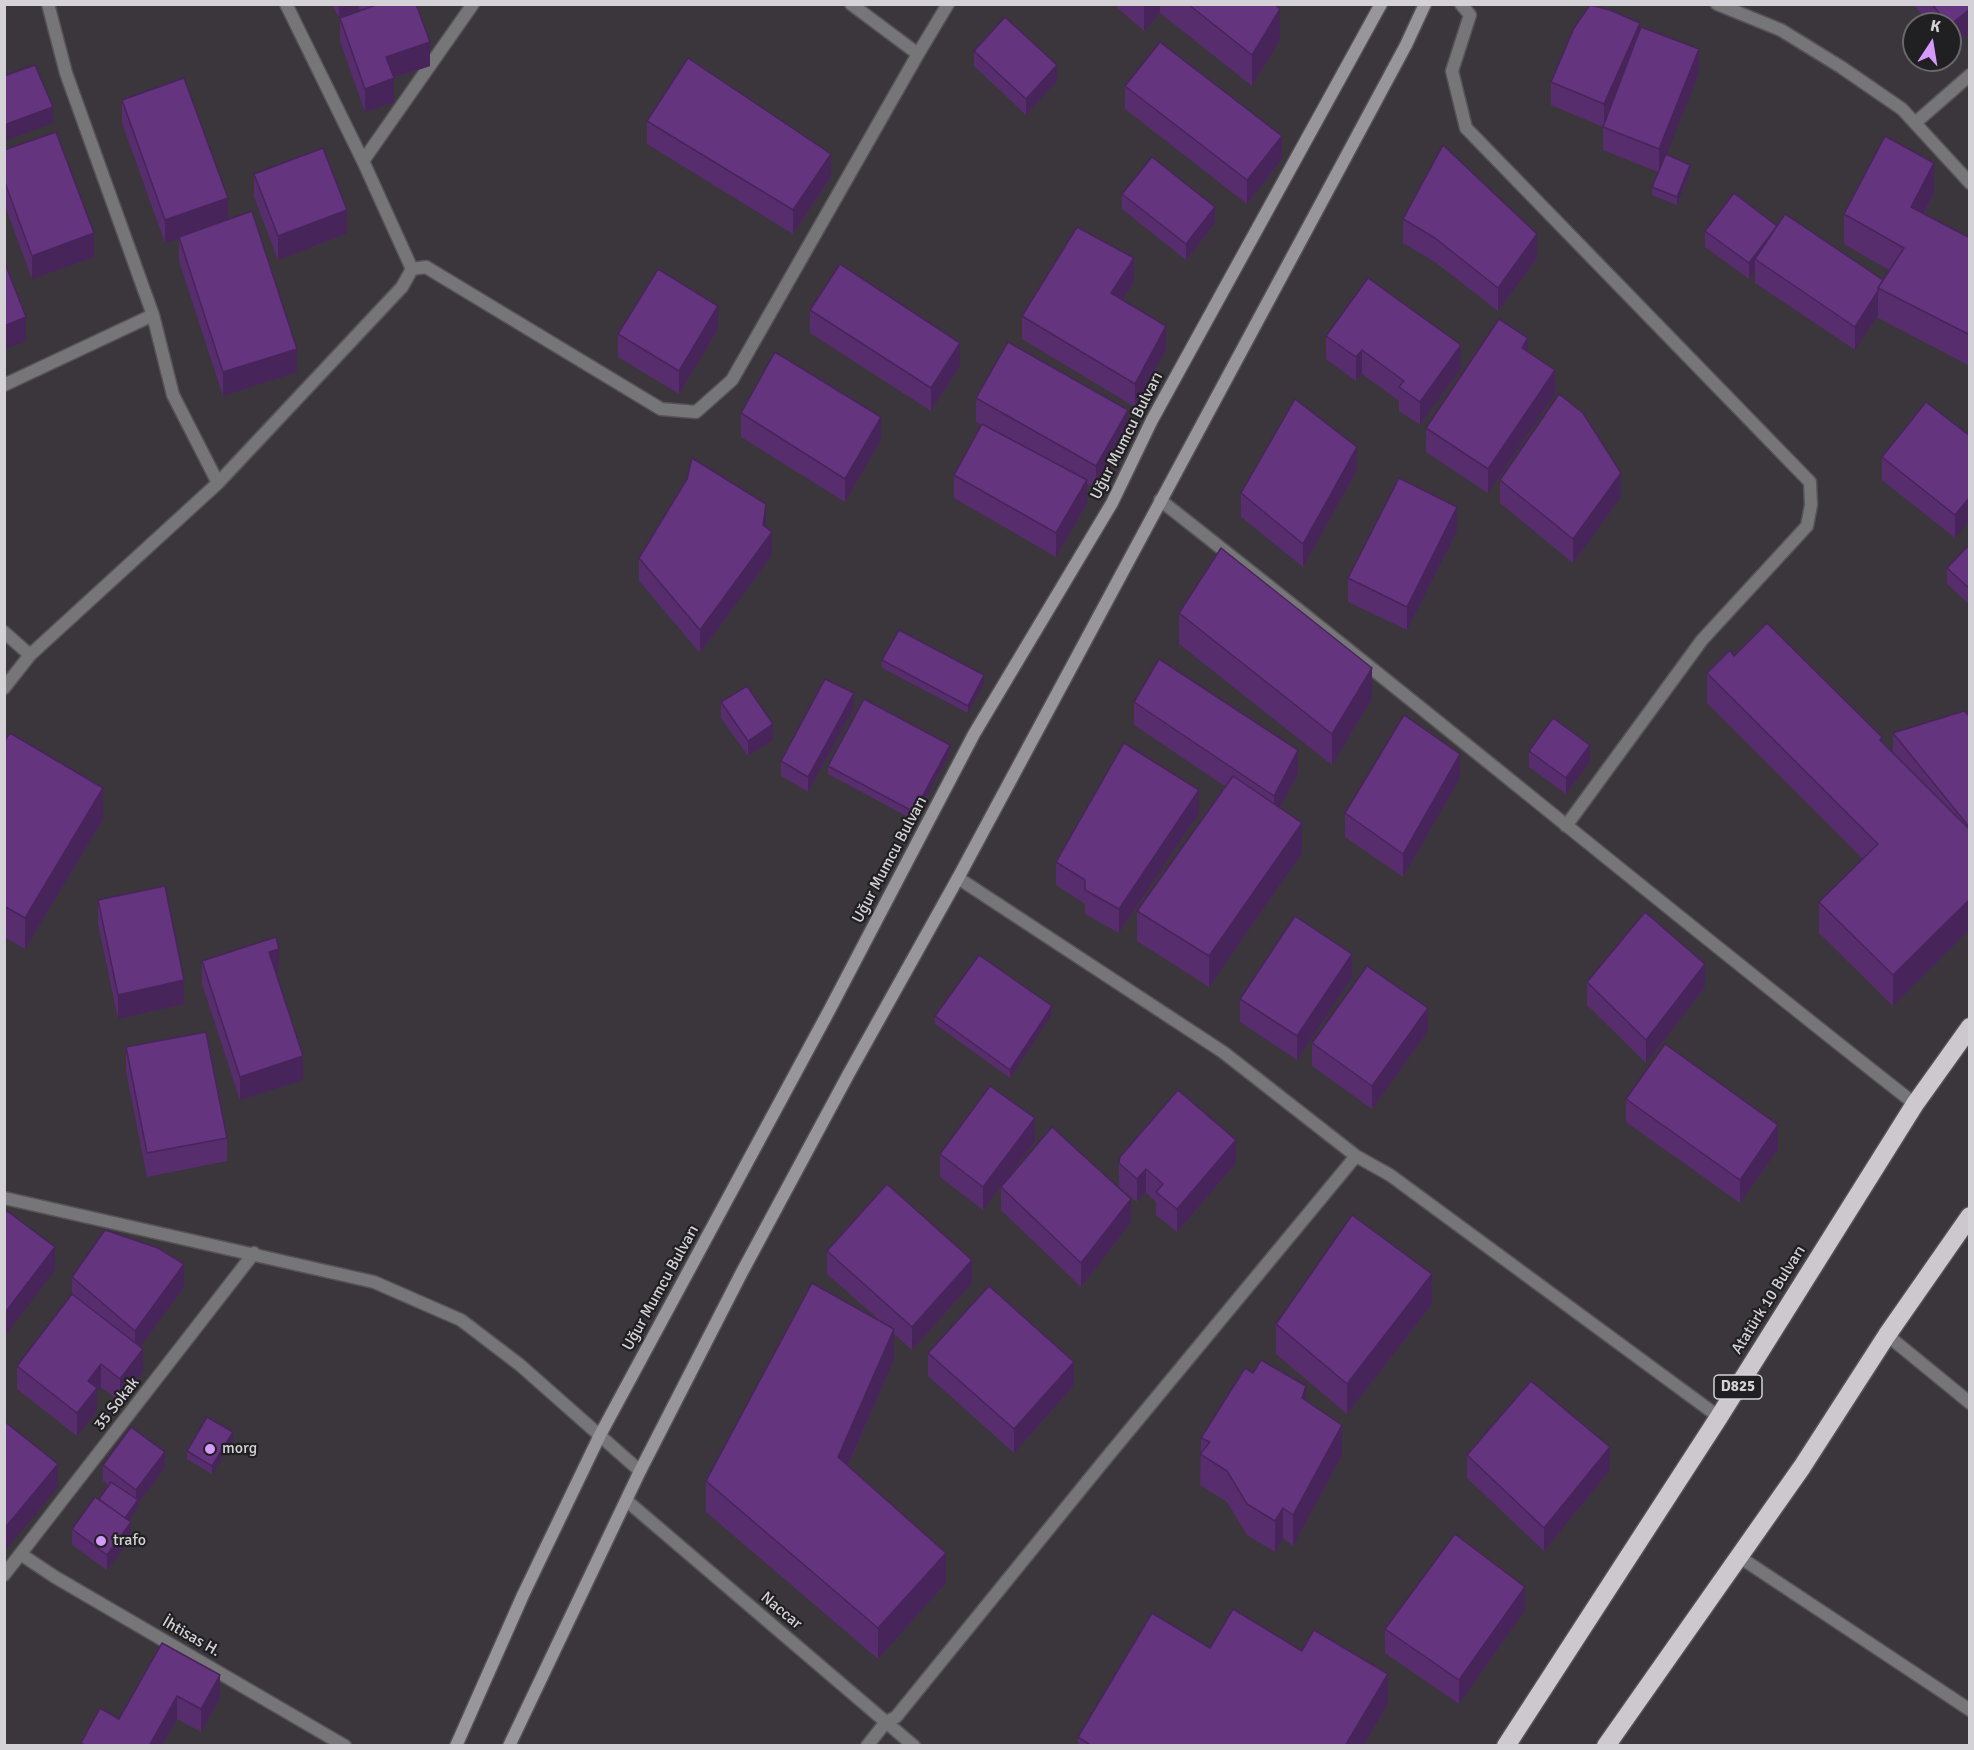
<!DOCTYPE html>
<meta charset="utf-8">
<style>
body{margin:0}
#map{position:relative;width:1974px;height:1750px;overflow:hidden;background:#3a363c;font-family:Signika,sans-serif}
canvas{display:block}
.frame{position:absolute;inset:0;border:6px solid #d4d2d6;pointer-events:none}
.north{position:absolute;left:1902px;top:12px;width:60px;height:60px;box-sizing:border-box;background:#201f21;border:2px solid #686769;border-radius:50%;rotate:12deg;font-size:16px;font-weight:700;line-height:24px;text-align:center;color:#d4d2d6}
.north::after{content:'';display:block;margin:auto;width:21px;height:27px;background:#d69bfa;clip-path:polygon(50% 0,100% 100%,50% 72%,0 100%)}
</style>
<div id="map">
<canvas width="1974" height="1750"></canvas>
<div class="frame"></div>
<div class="north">K</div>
</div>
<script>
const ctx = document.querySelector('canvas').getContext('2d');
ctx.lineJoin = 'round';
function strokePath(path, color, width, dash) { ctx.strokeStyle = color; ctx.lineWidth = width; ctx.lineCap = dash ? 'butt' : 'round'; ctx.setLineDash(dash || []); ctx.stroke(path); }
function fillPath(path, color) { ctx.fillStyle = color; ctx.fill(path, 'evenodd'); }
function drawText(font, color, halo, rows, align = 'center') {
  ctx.font = font + ' Signika,sans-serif'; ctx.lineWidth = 4.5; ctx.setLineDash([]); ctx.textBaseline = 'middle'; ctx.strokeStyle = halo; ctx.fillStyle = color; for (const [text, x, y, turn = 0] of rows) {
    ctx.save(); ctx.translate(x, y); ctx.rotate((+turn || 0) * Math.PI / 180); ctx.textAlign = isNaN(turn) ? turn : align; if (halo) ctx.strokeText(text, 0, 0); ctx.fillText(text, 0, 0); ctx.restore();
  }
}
const street = new Path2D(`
 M48,4L66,73L153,315L173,395L218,483
 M286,4L363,161L412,269
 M851,4L918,54
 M1461,4L1470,15L1452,71L1466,128L1810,482L1811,505L1807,526L1702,640L1566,826
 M1717,4L1781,30L1841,67L1902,109L1970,183
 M1915,123L1970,75
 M363,161L473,4
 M4,385L153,315
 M1160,500C1414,699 1661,905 1915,1104
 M4,632L30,655
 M4,688L30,655L218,483L402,287L412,269L426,267L661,409L696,412L732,380L918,54L948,4
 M958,878L1223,1052L1356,1156L1390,1175L1719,1417
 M4,1198L374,1282L461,1320L520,1365L640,1471
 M1887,1335L1970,1403
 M627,1501L914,1746
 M22,1555L55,1577L345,1746
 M1738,1556L1970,1710
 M4,1575L254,1253
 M867,1746L886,1722L896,1717L1103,1462L1356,1156`);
const secondary = new Path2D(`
 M456,1746L523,1595L600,1435L830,1009L974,734L1112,503L1152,420L1381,4
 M509,1746L640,1471L741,1274L848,1075L958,878L1406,45L1425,4`);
const highway = new Path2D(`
 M1506,1746L1719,1417L1915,1104L1970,1027
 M1606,1746L1802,1467L1887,1335L1970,1216`);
strokePath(street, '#565258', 15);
strokePath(secondary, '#565258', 15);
strokePath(highway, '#565258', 21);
strokePath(street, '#767577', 12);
strokePath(secondary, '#99969b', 12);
strokePath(highway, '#ccc8ce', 18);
fillPath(new Path2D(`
 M332,4H416L430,66L394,78V102L365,112L340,41V18L362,10L359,9L339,18Z
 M1113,4H1274L1280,40L1252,86L1160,13L1144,31Z
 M1913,4H1970L1950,24H1929Z
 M1640,32L1699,73L1666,154L1690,172L1677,205L1652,195V187L1658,172L1603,150V127L1551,105V82Z
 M974,51L1057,81L1026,115L974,66Z
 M1125,86L1282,159L1247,204L1125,109Z
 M122,100L228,220L297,372L223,396L179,261V238L165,243L122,123Z
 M647,121L831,177L793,234L647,144Z
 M4,150L94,257L32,279L4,203Z
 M254,174L347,233L278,260L254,197Z
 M1934,193L1924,214L1970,238V366L1878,318V315L1855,350L1755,283V271L1749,279L1705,247V231L1777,226L1883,280L1889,270L1844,244V214Z
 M1122,194L1215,223L1186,260L1122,209Z
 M1403,219L1537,258L1498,311L1435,262L1403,243Z
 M1134,282L1122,300L1166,349L1135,407L1022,339V316Z
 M810,310L960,366L931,411L810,333Z
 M718,329L679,394L618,357V334Z
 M1326,336L1461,368L1420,425L1399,411V401L1362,374L1356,381L1326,359Z
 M1528,352L1555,393L1488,493L1426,452V428Z
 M976,398L1128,433L1096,489L1087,484V503L1056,557L954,498V475L981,425L976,422Z
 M741,413L881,440L845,502L741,437Z
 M1970,436L1955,538L1882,480V457Z
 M1357,470L1303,567L1241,517V493Z
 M1500,480L1621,497L1573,563L1500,503Z
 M766,527L772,555L700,653L639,581V558Z
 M1457,531L1407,630L1348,602V578Z
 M1970,549V605L1947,584V568Z
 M1179,613L1372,698L1332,765L1179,644Z
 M1734,656L1882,743L1893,753V733L1970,717V929L1893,1006L1819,933V902L1863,859L1707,703V673Z
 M882,660L984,683L968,713L882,668Z
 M721,702L773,740L748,756L721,718Z
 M1134,702L1298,773L1280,808L1302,853L1209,987L1137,941V911L1226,787L1134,725Z
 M854,708L808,792L781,776V761Z
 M4,742L103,819L25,949L4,937Z
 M1529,751L1590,761L1566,794L1529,767Z
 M950,753L914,820L828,774V766Z
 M1460,778L1403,877L1345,837V813Z
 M1199,813L1119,933L1085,914V904L1056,885V862Z
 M98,900L184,1004L118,1019L98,924Z
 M202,961L279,972L276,973L303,1080L240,1100L202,984Z
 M1352,977L1297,1060L1240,1022V999Z
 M1587,982L1705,987L1646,1063L1587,1005Z
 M1052,1014L1010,1078L935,1024V1016Z
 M1428,1031L1372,1109L1312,1066V1043Z
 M126,1047L227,1138V1161L147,1177L126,1071Z
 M1626,1099L1778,1149L1740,1203L1626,1122Z
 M1035,1141L983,1210L940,1177V1154Z
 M1119,1163H1236L1177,1232L1156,1215V1202L1146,1192L1137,1202L1119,1187Z
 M1001,1187L1131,1222L1081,1287L1001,1210Z
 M827,1251L972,1283L912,1350L894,1334V1359L848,1466L946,1583L878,1659L706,1512V1481L878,1319L827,1274Z
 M72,1277L184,1287L140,1347L143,1372L120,1402L101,1387L97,1392V1411L77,1436L17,1389V1366L72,1294Z
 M1432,1304L1347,1414L1276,1354V1324Z
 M928,1353L1074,1385L1014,1453L928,1376Z
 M1253,1373L1306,1400L1342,1455L1293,1546L1283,1538L1275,1552L1247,1535L1227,1502L1200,1485L1201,1438Z
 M233,1440L212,1474L187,1459V1451Z
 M1467,1455L1610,1470L1544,1551L1467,1478Z
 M103,1465L165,1467L138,1504V1508L129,1521L131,1538L107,1570L72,1545V1529L99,1499L108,1485L103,1481Z
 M1525,1610L1459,1704L1385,1653V1629Z
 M162,1643L220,1698L201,1732L177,1719L162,1746H81V1743L119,1719Z
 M1210,1648L1388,1704L1363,1746H1078V1737Z`), '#572d6d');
fillPath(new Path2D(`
 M339,4H359V9L339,18Z
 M1144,4H1160V13L1144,31Z
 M1280,9V40L1252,86V55Z
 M1970,9V33L1950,49V25Z
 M1640,23V46L1604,128V104Z
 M430,42V66L386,80V57Z
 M1699,49V73L1659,173V149Z
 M1057,65V81L1026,115V99Z
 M394,78V102L365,112V89Z
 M53,107V123L4,141V125Z
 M1282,136V159L1247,204V180Z
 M831,154V177L793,234V210Z
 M1934,163V193L1911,238V207Z
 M1690,165V172L1677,205V197Z
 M228,198V221L165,243V220Z
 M1215,207V223L1186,260V244Z
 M347,210V233L278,260V236Z
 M1777,226L1755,259V271L1749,279V263Z
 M94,233V257L32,279V256Z
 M1537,234V258L1498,311V288Z
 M1134,258V282L1111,317V293Z
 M1878,291V315L1855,350V327Z
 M718,306V329L679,394V371Z
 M26,317V341L4,349V326Z
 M1166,326V349L1135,407V384Z
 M1528,338V361L1522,348Z
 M960,343V366L931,411V388Z
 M1461,345V368L1420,425V402Z
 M297,349V372L223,396V372Z
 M1362,350V374L1356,381V357Z
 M1555,370V393L1488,493V469Z
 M1128,410V433L1096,489V466Z
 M881,417V440L845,502V479Z
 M1357,447V470L1303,567V544Z
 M1621,473V497L1573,563V539Z
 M1087,480V503L1056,557V533Z
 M1970,497V520L1955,538V515Z
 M766,504V527L772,532V555L700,653V630L763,525Z
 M1457,507V531L1407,630V607Z
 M1372,668V698L1332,765V734Z
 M984,675V683L968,713V706Z
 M854,693V708L808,792V777Z
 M773,724V740L748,756V741Z
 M950,745V753L914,820V812Z
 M1590,745V761L1566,794V778Z
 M1298,750V773L1274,819V796Z
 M1460,754V778L1403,877V854Z
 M103,788V819L25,949V918Z
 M1199,790V813L1119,933V909Z
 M1302,823V853L1209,987V956Z
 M1970,899V929L1893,1006V975Z
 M279,949V972L269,976V952Z
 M1352,954V977L1297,1060V1036Z
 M1705,964V987L1646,1063V1040Z
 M184,980V1004L118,1019V995Z
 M1052,1006V1014L1010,1078V1070Z
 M1428,1008V1031L1372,1109V1086Z
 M303,1056V1080L240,1100V1077Z
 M1035,1118V1141L983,1210V1187Z
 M1778,1125V1149L1740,1203V1180Z
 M1236,1140V1163L1177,1232V1209Z
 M1146,1169V1192L1137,1202V1179Z
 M1131,1199V1222L1081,1287V1263Z
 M55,1247V1270L4,1337V1314Z
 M972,1260V1283L912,1350V1327Z
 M184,1264V1287L135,1354V1331Z
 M1432,1274V1304L1347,1414V1384Z
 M894,1329V1359L838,1488V1457Z
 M143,1349V1372L120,1402V1379Z
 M1074,1362V1385L1014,1453V1429Z
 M101,1364V1387L97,1392V1411L77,1436V1413L88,1381Z
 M1306,1386V1417L1302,1398Z
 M1342,1425V1455L1293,1546V1515Z
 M233,1432V1440L212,1474V1466Z
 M1610,1447V1470L1544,1551V1528Z
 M165,1452V1467L138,1504V1508L123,1530V1522L136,1503V1490Z
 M58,1464V1487L4,1552V1529Z
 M1283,1508V1538L1275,1552V1521Z
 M131,1522V1538L107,1570V1555Z
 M946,1553V1583L878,1659V1628Z
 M1525,1587V1610L1459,1704V1680Z
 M1388,1674V1704L1363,1746H1345Z
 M220,1675V1698L201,1732V1709Z
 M177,1696V1719L162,1746H149Z`), '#472459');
const building = new Path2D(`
 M379,4H416L430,42L386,57L394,78L365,89L340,18Z
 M1188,4H1274L1280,9L1252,55Z
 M1932,4H1970V9L1950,25V24H1948Z
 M1590,5L1610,10L1640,23L1604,104L1551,82L1574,28Z
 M1005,17L1057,65L1026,99L974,51Z
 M1641,27L1699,49L1659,149L1603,127Z
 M1160,42L1282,136L1247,180L1125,86Z
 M688,58L831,154L793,210L647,121Z
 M35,65L53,107L4,125V76Z
 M184,78L228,198L165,220L122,100Z
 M56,132L94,233L32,256L4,180V150Z
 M1885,136L1934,163L1911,207L1970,238V335L1878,288L1904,248L1844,214Z
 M1443,145L1537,234L1498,288L1435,238L1403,219Z
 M323,148L347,210L278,236L254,174Z
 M1666,154L1690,165L1677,197L1652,187Z
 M1152,157L1215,207L1186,244L1122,194Z
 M1734,193L1777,226L1749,263L1705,231Z
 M252,211L297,349L223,372L179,237Z
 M1785,214L1883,280L1878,288V291L1855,327L1755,259Z
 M1077,227L1134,258L1111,293L1166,326L1135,384L1022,316Z
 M4,261L26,317L4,326Z
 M840,264L960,343L931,388L810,310Z
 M658,269L718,306L679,371L618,334Z
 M1368,278L1461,345L1420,402L1399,387L1404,381L1362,350L1356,357L1326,336Z
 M1499,319L1528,338L1522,348L1555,370L1488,469L1426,428Z
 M1008,342L1128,410L1096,466L976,398Z
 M775,352L881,417L845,479L741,413Z
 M1559,394L1583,413L1621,473L1573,539L1500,480Z
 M1295,399L1357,447L1303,544L1241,493Z
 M1926,402L1970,436V497L1955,515L1882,457Z
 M982,424L1087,480L1056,533L954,475Z
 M692,458L766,504L763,525L772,532L700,630L639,558L687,479Z
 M1399,478L1457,507L1407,607L1348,578Z
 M1967,547L1970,549V589L1947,568Z
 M1221,548L1372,668L1332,734L1179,613Z
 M1767,623L1882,737L1880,740L1970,830V899L1893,975L1819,902L1878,844L1707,673L1730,650L1734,656Z
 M899,630L984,675L968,706L882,660Z
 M1159,659L1298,750L1274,796L1134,702Z
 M825,679L854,693L808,777L781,761Z
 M747,686L773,724L748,741L721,702Z
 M864,699L950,745L914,812L828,766Z
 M1964,711L1970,717V828L1893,733Z
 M1404,715L1460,754L1403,854L1345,813Z
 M1553,718L1590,745L1566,778L1529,751Z
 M10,733L103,788L25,918L4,906V742Z
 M1124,743L1199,790L1119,909L1085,890V880L1056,862Z
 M1233,776L1302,823L1209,956L1137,911Z
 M165,886L184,980L118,995L98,900Z
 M1645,912L1705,964L1646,1040L1587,982Z
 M1295,916L1352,954L1297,1036L1240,999Z
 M276,937L279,949L269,952L303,1056L240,1077L202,961Z
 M979,955L1052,1006L1010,1070L935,1016Z
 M1367,966L1428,1008L1372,1086L1312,1043Z
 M206,1032L227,1138L147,1153L126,1047Z
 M1665,1044L1778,1125L1740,1180L1626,1099Z
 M990,1086L1035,1118L983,1187L940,1154Z
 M1178,1090L1236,1140L1177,1209L1156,1192L1163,1184L1146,1169L1137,1179L1119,1163L1120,1157Z
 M1052,1127L1131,1199L1081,1263L1001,1187Z
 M887,1184L972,1260L912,1327L827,1251Z
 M7,1211L55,1247L4,1314V1214Z
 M1352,1215L1432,1274L1347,1384L1276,1324Z
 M105,1230L158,1248L184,1264L135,1331L72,1277Z
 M812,1283L894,1329L838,1457L946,1553L878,1628L706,1481Z
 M989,1286L1074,1362L1014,1429L928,1353Z
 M72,1294L143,1349L120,1379L101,1364L88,1381L97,1388L77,1413L17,1366Z
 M1261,1360L1306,1386L1302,1398L1342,1425L1293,1515L1283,1508L1275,1521L1247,1504L1227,1471L1200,1454L1210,1442L1201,1438L1245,1368L1253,1373Z
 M1531,1381L1610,1447L1544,1528L1467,1455Z
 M207,1417L233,1432L212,1466L187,1451Z
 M4,1421L58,1464L4,1529Z
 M131,1427L165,1452L136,1490L103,1465Z
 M111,1482L138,1500L125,1518L99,1499Z
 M95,1497L131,1522L107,1555L72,1529Z
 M1455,1534L1525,1587L1459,1680L1385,1629Z
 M1233,1609L1302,1651L1314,1630L1388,1674L1345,1746H1092L1078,1737L1152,1613L1210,1648Z
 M162,1643L220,1675L201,1709L177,1696L149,1746H86L81,1743L100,1708L119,1719Z`);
fillPath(building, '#65347f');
strokePath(building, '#472459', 1.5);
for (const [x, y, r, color] of [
 [210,1449,6,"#d69bfa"],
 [101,1541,6,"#d69bfa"]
]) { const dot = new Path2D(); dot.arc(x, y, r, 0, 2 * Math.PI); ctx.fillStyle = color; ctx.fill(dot); strokePath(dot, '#201f21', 2); }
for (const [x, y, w] of [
 [1738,1387,48]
]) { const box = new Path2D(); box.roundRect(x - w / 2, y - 12, w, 24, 4.5); ctx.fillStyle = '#201f21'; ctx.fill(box); strokePath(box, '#d4d2d6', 1.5); }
drawText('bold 15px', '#d4d2d6', null, [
 ["D825",1738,1387]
]);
drawText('16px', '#d4d2d6', '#201f21', [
 ["Uğur Mumcu Bulvarı",1127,436,-63],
 ["Uğur Mumcu Bulvarı",890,860,-62],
 ["Uğur Mumcu Bulvarı",661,1288,-61],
 ["Atatürk 10 Bulvarı",1769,1300,-58],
 ["35 Sokak",117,1404,-52],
 ["Naccar",781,1611,40],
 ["İhtisas H.",191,1637,30]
]);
drawText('16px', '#d4d2d6', '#201f21', [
 ["morg",222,1449],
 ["trafo",113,1541]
], 'left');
</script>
